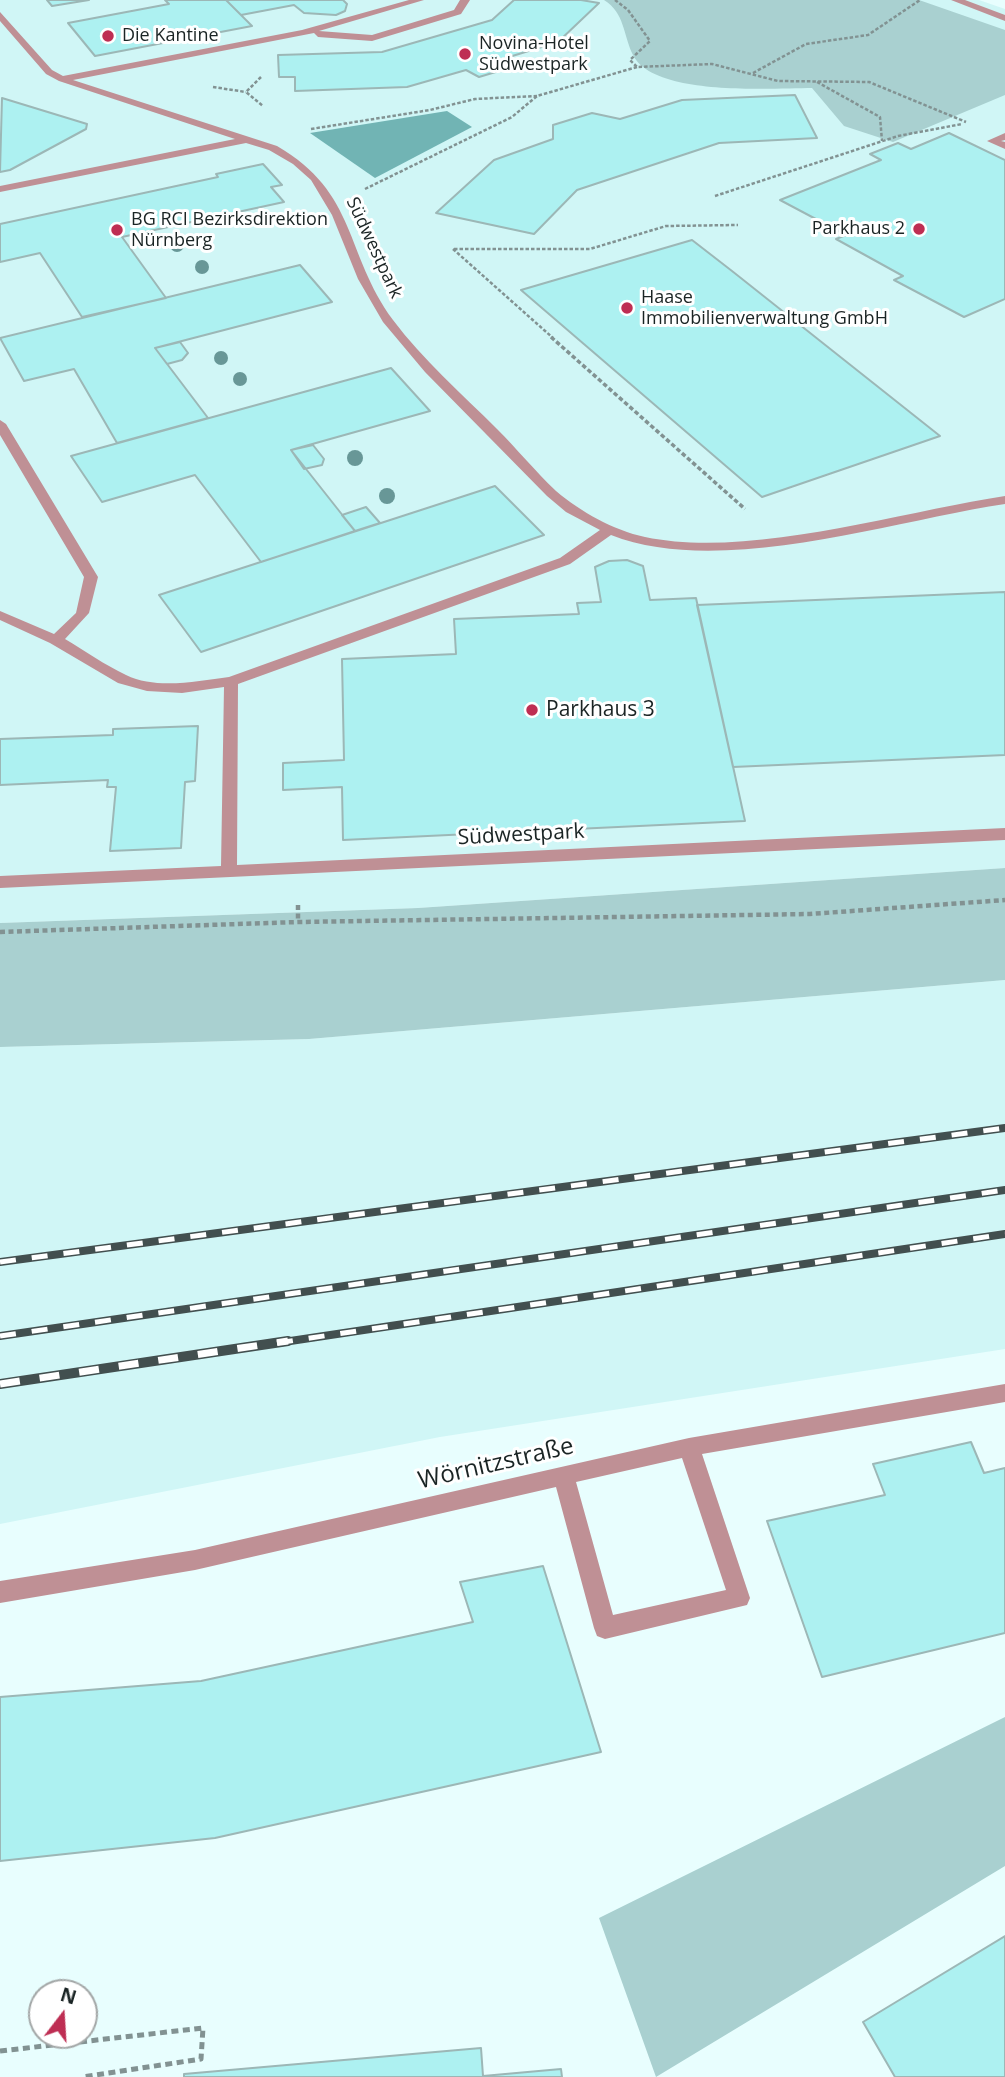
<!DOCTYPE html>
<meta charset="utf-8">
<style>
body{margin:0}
#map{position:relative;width:1005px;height:2077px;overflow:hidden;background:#e8fefe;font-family:"Open Sans",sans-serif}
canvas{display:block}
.north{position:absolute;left:28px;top:1979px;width:70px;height:70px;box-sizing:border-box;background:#fff;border:2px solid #a3a7a7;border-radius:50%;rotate:17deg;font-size:19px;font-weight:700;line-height:28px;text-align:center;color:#1a2424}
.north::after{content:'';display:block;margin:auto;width:24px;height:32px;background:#be2e53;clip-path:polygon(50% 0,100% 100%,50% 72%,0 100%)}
</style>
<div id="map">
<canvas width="1005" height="2077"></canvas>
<div class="north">N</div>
</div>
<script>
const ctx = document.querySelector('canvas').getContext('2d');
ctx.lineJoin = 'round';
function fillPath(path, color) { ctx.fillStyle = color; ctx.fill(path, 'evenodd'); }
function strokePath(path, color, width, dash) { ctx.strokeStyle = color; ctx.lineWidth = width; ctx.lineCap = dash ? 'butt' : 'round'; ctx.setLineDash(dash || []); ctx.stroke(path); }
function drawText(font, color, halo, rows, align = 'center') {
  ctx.font = font + ' "Open Sans",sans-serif'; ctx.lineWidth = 6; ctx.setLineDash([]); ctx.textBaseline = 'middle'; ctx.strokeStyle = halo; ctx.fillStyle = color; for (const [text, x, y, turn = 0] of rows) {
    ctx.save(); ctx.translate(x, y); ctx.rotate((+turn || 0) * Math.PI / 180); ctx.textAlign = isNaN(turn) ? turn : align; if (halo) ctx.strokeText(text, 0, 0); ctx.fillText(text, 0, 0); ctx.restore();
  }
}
fillPath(new Path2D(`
 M0,0H979L1005,9V868L418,908L0,923Z
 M1005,980V1349L440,1437L0,1524V1047L309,1039Z`), '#d0f6f6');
fillPath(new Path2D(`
 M604,0H919L1005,30V95L893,142L844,126L812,88C772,88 654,97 633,55C623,35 625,13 604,0Z
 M1005,868V980L309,1039L0,1047V923L418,908Z
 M1005,1717V1866L656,2077L599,1918Z`), '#a9d0d0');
fillPath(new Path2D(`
 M447,111L472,127L375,178L310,133Z`), '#71b4b4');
const building = new Path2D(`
 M47,0H89L52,6Z
 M165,0H226L252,26L95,56L68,23L169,4Z
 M226,0H343L347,4L345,11L336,15L304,13L294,5L241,15Z
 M514,0H581L599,3L558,42L496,61L509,68L479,77L466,70L407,87L295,91V77H279L278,55L382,52L492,20Z
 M795,95L817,138L719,143L577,190L534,234L436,213L494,160L553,139V125L592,113L620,119L682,100Z
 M2,98L87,124L86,129L10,170L0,172Z
 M949,133L1005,160V299L964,317L894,280L903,276L836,239L846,235L780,200L881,160L870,154L898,143L911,149Z
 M263,164L282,185L271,187L284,202L122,237L166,298L82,317L40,253L0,262V224L218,177L216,174Z
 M692,240L732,271L940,436L762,497L521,290Z
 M300,265L332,302L155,348L208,418L117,443L74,369L24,381L0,338Z
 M180,342L188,353L182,360L167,364L155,348Z
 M391,368L430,411L291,450L355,531L261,562L195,475L102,502L71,456Z
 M313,445L324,459L322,465L304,469L291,450Z
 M495,486L544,535L201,652L159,595Z
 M366,507L380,523L355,531L342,515Z
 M627,560L643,566L650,600L696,598L745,821L343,840L342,787L283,790V763L344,760L342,659L456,654L454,619L579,614L577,603L601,602L595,567L609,561Z
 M1005,592V755L733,767L697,605Z
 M198,726L195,781L185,782L181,848L110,851L116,787H107L108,780L0,785V739L113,735V729Z
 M971,1442L984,1473L1005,1468V1633L822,1677L767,1521L885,1495L873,1464Z
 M543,1566L601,1752L215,1838L0,1861V1697L201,1681L473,1622L460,1582Z
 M1005,1936V2077H895L863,2022Z
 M481,2048L483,2076L561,2069L562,2077H184V2074Z`);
fillPath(building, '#adf1f1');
strokePath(building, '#9cb7b6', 2);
strokePath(new Path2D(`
 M615,0L628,10L650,41L630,60L637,67L712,64L778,81L869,82L966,122
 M753,73L806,44L868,35L920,0
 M261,77L246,92L263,106
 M817,82L880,117L882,141
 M213,87L246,92
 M311,129L430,110L475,99L537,96
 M365,189L512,117L537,96L637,67
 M715,196L898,136L962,124
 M453,249L553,338
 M454,249H590L666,226L738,225`), '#829292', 2.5, [3.5, 2]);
strokePath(new Path2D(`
 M551,337L745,509`), '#829292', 3.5, [4.5, 2.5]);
strokePath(new Path2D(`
 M298,905V922
 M0,932L298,922L810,914L1005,900`), '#829292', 4.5, [5, 3.5]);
strokePath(new Path2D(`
 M0,2051L203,2028L201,2059L82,2077`), '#829292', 5, [7, 4.5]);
fillPath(new Path2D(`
 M409,0H424L319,31L372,35L454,10L460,0H470L461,14L372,41L318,37L314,33L73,80L277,146C358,193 344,253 393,320C423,360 461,393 497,429C517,449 535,471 556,491C581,512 613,530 645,537C749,559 899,512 1005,496V504C891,521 720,578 611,535L570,564L238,684L237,865L1005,828V840L0,888V876L221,866L224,687L182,693L147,691L118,683L50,643L0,620V611L54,634L76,613L84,577L0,435V420L6,424L98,577L89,613L65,639C85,651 105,665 126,675C157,690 197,681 229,677L560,558L600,530L566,512L547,496L425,372L383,322L358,279L332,215L311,180L293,164L269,150L246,143L0,192V186L235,139L59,81L46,74L0,21V12L52,70L63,76L302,30Z
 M951,0H965L1005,15V21Z
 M1005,133V140L1001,141L1005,142V149L987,141Z
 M1005,1384V1402L702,1454L750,1598L747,1605L605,1639L597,1636L594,1628L556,1487L195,1570L0,1603V1581L195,1550L689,1438ZM682,1458L726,1590L613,1615L576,1482Z`), '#bf9095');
const railFar1 = new Path2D(`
 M0,1262L1005,1128
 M0,1336L1005,1190
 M277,1343L1005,1234`);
const rail = new Path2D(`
 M0,1384L288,1341`);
strokePath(railFar1, '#424f4f', 8);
strokePath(rail, '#424f4f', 10);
strokePath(railFar1, '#fff', 5, [16]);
strokePath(rail, '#fff', 7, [20]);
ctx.fillStyle = '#689797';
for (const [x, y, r] of [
 [177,245,7],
 [202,267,7],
 [221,358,7],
 [240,379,7],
 [355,458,8],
 [387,496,8]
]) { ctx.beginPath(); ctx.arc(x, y, r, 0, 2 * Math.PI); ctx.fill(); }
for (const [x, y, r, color] of [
 [108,36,7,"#be2e53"],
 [465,54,7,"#be2e53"],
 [919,229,7,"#be2e53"],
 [117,230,7,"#be2e53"],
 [627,308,7,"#be2e53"],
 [532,710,7,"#be2e53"]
]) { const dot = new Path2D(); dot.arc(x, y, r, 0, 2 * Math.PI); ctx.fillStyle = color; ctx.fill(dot); strokePath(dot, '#fff', 2.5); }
drawText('18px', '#1a2424', '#fff', [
 ["Die Kantine",122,36],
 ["Novina-Hotel",479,44],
 ["Südwestpark",479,65],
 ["BG RCI Bezirksdirektion",131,220],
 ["Nürnberg",131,241],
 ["Parkhaus 2",905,229,"right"],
 ["Haase",641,298],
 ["Immobilienverwaltung GmbH",641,319]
], 'left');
drawText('18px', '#1a2424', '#fff', [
 ["Südwestpark",374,248,65]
]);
drawText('21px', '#1a2424', '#fff', [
 ["Parkhaus 3",546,710]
], 'left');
drawText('21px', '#1a2424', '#fff', [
 ["Südwestpark",521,835,-3]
]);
drawText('24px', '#1a2424', '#fff', [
 ["Wörnitzstraße",496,1464,-13]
]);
</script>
